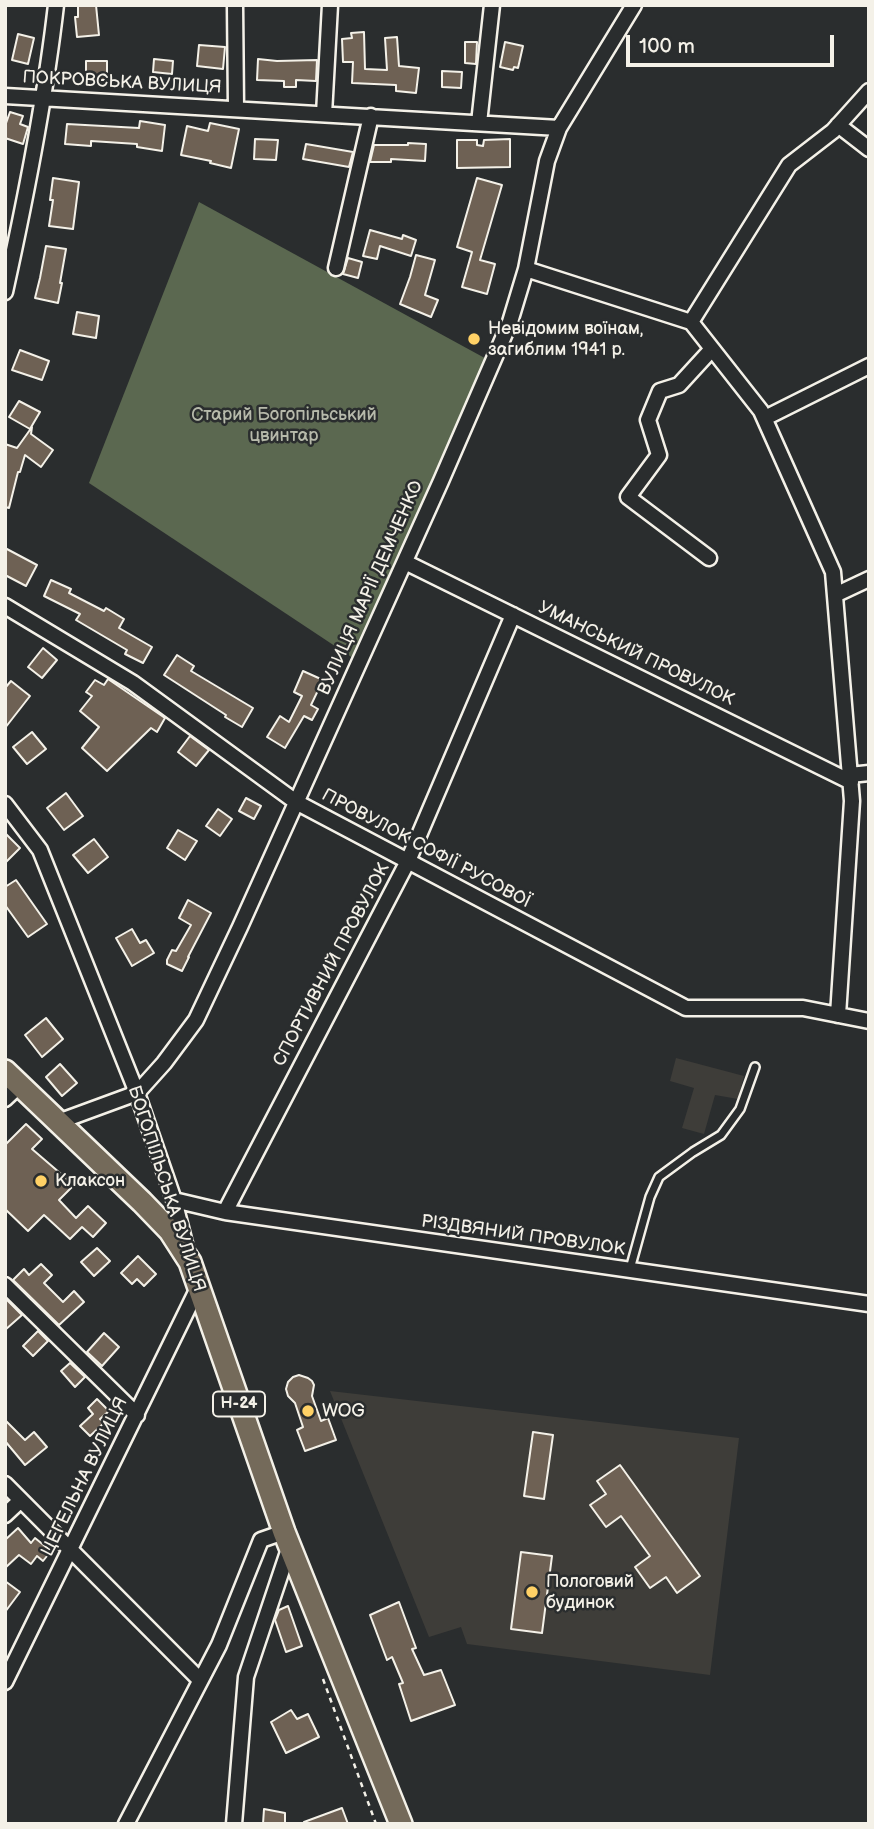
<!DOCTYPE html>
<meta charset="utf-8">
<style>
body{margin:0}
#map{position:relative;width:874px;height:1829px;overflow:hidden;background:#2a2d2e;font-family:"Balsamiq Sans",sans-serif}
canvas{display:block}
.frame{position:absolute;inset:0;border:7px solid #f4f1e8;pointer-events:none}
.scale{position:absolute;left:626px;top:35px;width:208px;height:32px;box-sizing:border-box;border:4px solid #f4f1e8;border-top:0;padding-left:9px;font-size:21px;line-height:24px;white-space:nowrap;color:#f4f1e8;-webkit-text-stroke:5px #2a2d2e;paint-order:stroke}
</style>
<div id="map">
<canvas width="874" height="1829"></canvas>
<div class="frame"></div>
<div class="scale">100 m</div>
</div>
<script>
const ctx = document.querySelector('canvas').getContext('2d');
ctx.lineJoin = 'round';
function fillPath(path, color) { ctx.fillStyle = color; ctx.fill(path, 'evenodd'); }
function strokePath(path, color, width, dash) { ctx.strokeStyle = color; ctx.lineWidth = width; ctx.lineCap = dash ? 'butt' : 'round'; ctx.setLineDash(dash || []); ctx.stroke(path); }
function drawText(font, color, halo, rows, align = 'center') {
  ctx.font = font + ' "Balsamiq Sans",sans-serif'; ctx.lineWidth = 5; ctx.setLineDash([]); ctx.textBaseline = 'middle'; ctx.strokeStyle = halo; ctx.fillStyle = color; for (const [text, x, y, turn = 0] of rows) {
    ctx.save(); ctx.translate(x, y); ctx.rotate((+turn || 0) * Math.PI / 180); ctx.textAlign = isNaN(turn) ? turn : align; if (halo) ctx.strokeText(text, 0, 0); ctx.fillText(text, 0, 0); ctx.restore();
  }
}
fillPath(new Path2D(`
 M676,1058L744,1076L738,1099L715,1095L704,1134L682,1128L694,1088L670,1081Z
 M330,1391L739,1438L710,1675L467,1644L461,1627L429,1637Z`), '#3e3d39');
fillPath(new Path2D(`
 M199,202L492,362L359,662L89,483Z`), '#5b6850');
const building = new Path2D(`
 M78,5H96L99,35L77,37L75,17H78Z
 M364,32L365,69L387,70L385,38L397,37L399,66L419,68L416,93L396,91V85L352,83L353,62H343L342,39L352,38L351,33Z
 M18,34L34,38L28,64L12,60Z
 M465,42H477L476,64L465,63Z
 M505,42L523,46L518,68L514,67L513,70L500,67Z
 M199,45L225,47L223,69L197,66Z
 M154,59L173,61L172,74L153,72Z
 M258,59L277,61L317,60L316,81L296,80V87H284V81L257,80Z
 M86,61H107V80H86Z
 M442,71L462,72L461,88L442,87Z
 M10,112L23,116L20,124L28,127L23,144L5,138V126Z
 M140,121L165,125L162,151L137,147V144L91,141V146L65,144L67,124L139,128Z
 M210,123L239,129L231,168L210,163L211,161L181,155L187,126L208,131Z
 M255,139L278,140L276,160L254,159Z
 M510,139V167L457,168V140H477V145L483,146L484,140Z
 M408,143L426,144L425,161L391,159V162H370L374,145H408Z
 M306,144L353,152L349,167L303,159Z
 M53,178L79,182L73,229L49,226L53,200H50Z
 M477,178L502,185L480,260L495,264L487,294L462,287L472,252L457,247Z
 M370,230L402,239L403,235L416,240L411,256L380,246L377,259L363,256Z
 M46,246L66,249L60,283H62L58,303L35,298L40,278Z
 M416,255L435,260L425,295L438,300L431,317L400,304L410,277Z
 M348,258L362,262L358,278L343,274Z
 M77,312L99,316L96,338L73,334Z
 M20,350L49,361L42,380L12,370Z
 M19,401L40,412L30,429L9,417Z
 M32,427L31,434L53,450L41,467L25,455L20,472H18L9,508L5,507V444L17,448Z
 M5,548L37,565L26,586L5,575Z
 M51,580L71,589L69,593L104,611L106,608L124,619L119,628L152,647L143,663L125,654L127,650L76,620L80,614L44,596Z
 M43,648L57,660L42,678L28,667Z
 M177,655L194,666L191,671L253,708L242,727L225,717L226,715L164,675Z
 M303,671L323,680L311,705L318,709L312,720L304,716L285,748L267,737L280,716L289,722L302,696L294,692Z
 M108,679L165,718L157,732L151,728L107,771L82,748L99,727L80,711L92,696L86,692L95,680L104,685Z
 M11,681L30,696L5,728V688Z
 M32,732L46,749L27,764L13,747Z
 M190,736L209,750L196,766L178,752Z
 M66,793L83,816L64,830L47,808Z
 M246,798L261,806L254,819L239,811Z
 M218,809L232,819L220,836L206,826Z
 M178,830L197,841L185,860L167,848Z
 M5,833L20,848L5,863Z
 M94,839L108,857L88,873L73,855Z
 M16,880L47,924L28,937L5,905V887Z
 M188,900L211,913L188,957H189L182,971L167,964V960L172,950L176,951L191,925L179,918Z
 M132,929L140,943L146,940L154,953L132,966L116,938Z
 M46,1018L63,1039L42,1057L25,1035Z
 M60,1064L77,1083L62,1096L46,1077Z
 M26,1124L42,1139L32,1149L74,1185L59,1200L76,1218L88,1206L106,1223L93,1237L82,1227L70,1239L44,1215L28,1231L5,1209V1145Z
 M97,1248L110,1261L94,1276L81,1262Z
 M138,1256L156,1274L144,1286L137,1279L132,1284L121,1273Z
 M41,1264L52,1275L44,1283L63,1302L74,1291L84,1302L59,1325L13,1280L24,1269L29,1275Z
 M7,1300L22,1315L5,1330V1302Z
 M38,1331L48,1341L33,1356L23,1346Z
 M104,1333L119,1347L102,1366L87,1352Z
 M70,1363L85,1377L75,1387L61,1371Z
 M299,1375L308,1378L312,1381L314,1385L312,1396L321,1421L328,1418L336,1440L305,1451L297,1430L303,1427L295,1403L288,1396L286,1389L288,1382L293,1377Z
 M97,1399L109,1411L100,1419L104,1423L90,1436L80,1426L93,1414L88,1408Z
 M5,1420L25,1440L34,1432L47,1447L25,1465L5,1441Z
 M533,1432L553,1435L544,1499L524,1496Z
 M620,1465L700,1576L677,1593L666,1577L650,1588L635,1567L650,1556L621,1516L606,1527L590,1505L606,1494L597,1481Z
 M18,1528L31,1543L35,1538L51,1551L43,1561L37,1556L31,1564L19,1555L5,1568V1540Z
 M521,1552L552,1556L542,1633L511,1629Z
 M5,1581L20,1592L5,1612Z
 M399,1602L416,1648L412,1649L424,1675L441,1670L455,1705L411,1721L399,1684L403,1683L392,1657L387,1660L370,1615Z
 M288,1606L302,1646L286,1652L275,1620L279,1610Z
 M291,1710L297,1719L308,1714L319,1737L286,1753L271,1722Z
 M342,1808L348,1824H304V1822Z
 M264,1809L285,1813V1824H263Z`);
fillPath(building, '#6e6154');
strokePath(building, '#f4f1e8', 2);
const lane = new Path2D(`
 M630,1269L650,1197L659,1177L693,1152L721,1135L740,1109L755,1067`);
const street = new Path2D(`
 M235,5L236,108
 M5,96L559,128
 M324,114L330,5
 M479,123L492,5
 M838,125L869,149
 M336,268L371,116
 M526,269L691,322L761,411L833,572L852,801L838,1015
 M5,292C26,197 45,102 56,5
 M691,322L789,165L833,131L869,91
 M765,418L869,366
 M709,558L628,497L659,455L648,420L660,391L679,385L712,349
 M405,562L851,782
 M835,595L869,579
 M5,606L133,683L296,802L686,1008H803L869,1021
 M850,775L869,773
 M5,804L40,850L137,1093L174,1200L186,1247
 M5,1099L20,1085
 M58,1122L137,1093L164,1063L196,1020L240,927L441,481L510,322L526,269L547,161L559,128L634,5
 M174,1200L225,1212L869,1304
 M225,1212L408,861L513,615
 M5,1285L137,1415
 M5,1484L200,1680
 M5,1515L21,1500
 M5,1682L198,1288
 M126,1824L219,1645L261,1540L284,1532
 M234,1824L246,1677L290,1546`);
const primary = new Path2D(`
 M5,1071L142,1202L170,1231L190,1262L284,1532L401,1824`);
strokePath(lane, '#f4f1e8', 12);
strokePath(street, '#f4f1e8', 19);
strokePath(primary, '#f4f1e8', 26);
strokePath(new Path2D(`
 M323,1679L376,1824`), '#f4f1e8', 2.5, [5, 5]);
strokePath(lane, '#2a2d2e', 7);
strokePath(street, '#2a2d2e', 14);
strokePath(primary, '#746a5a', 21);
for (const [x, y, r, color] of [
 [474,339,7,"#ffd166"],
 [41,1181,7,"#ffd166"],
 [308,1411,7,"#ffd166"],
 [532,1592,7,"#ffd166"]
]) { const dot = new Path2D(); dot.arc(x, y, r, 0, 2 * Math.PI); ctx.fillStyle = color; ctx.fill(dot); strokePath(dot, '#2a2d2e', 2.5); }
for (const [x, y, w] of [
 [239,1404,52]
]) { const box = new Path2D(); box.roundRect(x - w / 2, y - 12.5, w, 25, 5); ctx.fillStyle = '#2a2d2e'; ctx.fill(box); strokePath(box, '#f4f1e8', 2); }
drawText('bold 16px', '#f4f1e8', null, [
 ["Н-24",239,1404]
]);
drawText('18px', '#f4f1e8', '#2a2d2e', [
 ["ПОКРОВСЬКА ВУЛИЦЯ",122,83,3],
 ["ВУЛИЦЯ МАРІЇ ДЕМЧЕНКО",371,588,-66],
 ["УМАНСЬКИЙ ПРОВУЛОК",636,654,26],
 ["ПРОВУЛОК СОФІЇ РУСОВОЇ",426,849,28],
 ["СПОРТИВНИЙ ПРОВУЛОК",332,965,-62],
 ["БОГОПІЛЬСЬКА ВУЛИЦЯ",166,1189,72],
 ["РІЗДВЯНИЙ ПРОВУЛОК",523,1236,8],
 ["ЦЕГЕЛЬНА ВУЛИЦЯ",85,1477,-64]
]);
drawText('18px', '#f4f1e8', '#2a2d2e', [
 ["Невідомим воїнам,",488,329],
 ["загиблим 1941 р.",488,350],
 ["Клаксон",55,1181],
 ["WOG",322,1411],
 ["Пологовий",546,1582],
 ["будинок",546,1603]
], 'left');
drawText('18px', '#b7baab', '#2a2d2e', [
 ["Старий Богопільський",284,415],
 ["цвинтар",284,436]
]);
</script>
